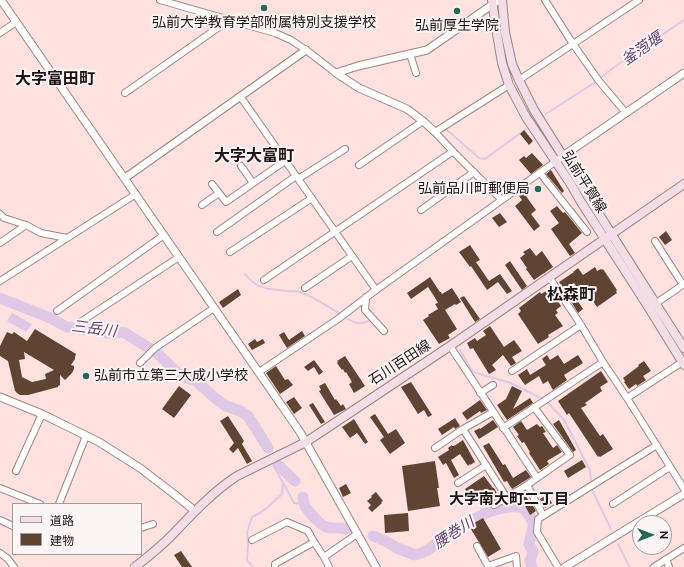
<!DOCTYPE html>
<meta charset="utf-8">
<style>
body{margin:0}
#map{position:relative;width:684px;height:567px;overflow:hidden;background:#ffe1e0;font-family:Raleway,"Noto Sans JP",sans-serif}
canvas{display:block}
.legend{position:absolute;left:12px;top:503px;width:130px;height:52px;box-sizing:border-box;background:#fbf5f5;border:1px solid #a29b9b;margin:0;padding:5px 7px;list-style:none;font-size:12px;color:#1d1413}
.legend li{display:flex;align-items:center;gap:8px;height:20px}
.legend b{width:20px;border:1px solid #a29b9b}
.north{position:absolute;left:632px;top:515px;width:40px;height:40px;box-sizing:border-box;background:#fbf5f5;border:1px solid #a29b9b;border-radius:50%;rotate:90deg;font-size:11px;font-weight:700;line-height:16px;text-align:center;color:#1d1413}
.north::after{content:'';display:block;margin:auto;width:14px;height:18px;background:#266858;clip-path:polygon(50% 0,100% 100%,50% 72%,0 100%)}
</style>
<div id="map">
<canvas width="684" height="567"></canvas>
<ul class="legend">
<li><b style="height:5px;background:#f3dee8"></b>道路</li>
<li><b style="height:11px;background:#604433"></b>建物</li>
</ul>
<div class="north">N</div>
</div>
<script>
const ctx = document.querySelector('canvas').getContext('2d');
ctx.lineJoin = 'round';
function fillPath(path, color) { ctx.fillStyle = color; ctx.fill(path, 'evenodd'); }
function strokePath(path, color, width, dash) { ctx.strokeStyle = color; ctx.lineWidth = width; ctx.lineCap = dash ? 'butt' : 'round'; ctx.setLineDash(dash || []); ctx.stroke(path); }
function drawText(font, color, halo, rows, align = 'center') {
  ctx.font = font + ' Raleway,"Noto Sans JP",sans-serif'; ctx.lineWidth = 4; ctx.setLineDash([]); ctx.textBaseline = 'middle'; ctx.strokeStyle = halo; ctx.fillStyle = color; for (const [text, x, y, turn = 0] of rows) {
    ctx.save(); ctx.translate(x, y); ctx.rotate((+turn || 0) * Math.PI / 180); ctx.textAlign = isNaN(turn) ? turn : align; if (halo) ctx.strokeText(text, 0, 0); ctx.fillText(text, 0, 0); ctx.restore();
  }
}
fillPath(new Path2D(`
 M12,313L32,324L26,332L7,321Z`), '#dfc8e6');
strokePath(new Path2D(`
 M600,78L613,68L684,20
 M546,114L597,81
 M446,129L479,158L485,159L526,129
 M245,274C257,290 270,289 287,291C291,291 296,291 300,292C314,297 327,306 339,313
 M348,319C357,324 361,325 370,320
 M460,350L473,372L511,383L541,398
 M548,403L564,420L590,470L591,481
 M284,484L294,503C297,504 300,503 304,504
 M592,490L611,529
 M618,544L628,564L630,567
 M253,567L247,560L248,544L247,532L252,517L258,514L268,507L282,494L283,483L276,470`), '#dfc8e6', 2);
strokePath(new Path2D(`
 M0,298L48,317L67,327L90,330H99L107,333L119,332L125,333L157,353L181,376L196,381L215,398L226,406L240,411L248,416L268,448
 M278,465L295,481
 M303,497C303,500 304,503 305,506C308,511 321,526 326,527C333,529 339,527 346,529
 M373,536L385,541L397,548L415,555C428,552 431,547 441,540C464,525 496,501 524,508L533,522V527L529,544L533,552L530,561L532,567`), '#dfc8e6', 11);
fillPath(new Path2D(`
 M524,130L533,141L529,145L520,134Z
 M532,153L543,165L531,174L519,160L524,156L526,158Z
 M551,170L564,191L562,193L546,174Z
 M523,192L536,210L531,214L540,226L534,231L515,206L522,200L519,196Z
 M557,206L563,213L565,212L582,233L569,244L575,253L570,256L551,229L559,223L550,211Z
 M500,213L507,222L499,227L492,218Z
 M666,231L672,240L665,245L659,237Z
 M470,245L480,260L476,262L489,281L500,274L512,291L507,294L498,282L487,290L471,266L470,267L459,252Z
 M530,248L536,256L542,251L553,267L534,280L526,269L527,268L520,258L525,254L523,252Z
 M510,261L527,286L522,290L505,265Z
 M595,267L597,271L601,269L602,270L603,269L617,290L616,291L617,293L597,307L587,292L580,296L578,292L579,291L574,283L564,289L559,282L574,272H573L578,268L583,275Z
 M430,277L440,292H441L442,294L452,288L461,302L456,305L455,304L445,310L457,329L448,335L450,338L439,344L423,320L429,316L428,315L438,309L435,304L438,303L434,296L428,287L411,299L407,293Z
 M238,289L241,295L223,308L219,302Z
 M550,289L561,306L556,310L558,313L555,315L563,326L548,335L549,337L538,344L518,314L521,311L519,308L540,292L541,294Z
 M574,295L583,309L578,313L569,298Z
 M464,296L480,319L475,322L460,298Z
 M490,326L504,347L514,340L522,351L512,357L516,363L511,366L503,355L492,365L496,370L489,374L473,348L470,349L467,343L475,338L477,341L486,335L483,331Z
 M35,329L76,354L75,357V359L71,365L74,366V369L72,373L65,380L60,375V385L58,386V387L28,395H20L17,393L15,391L8,361L0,356V346L7,332L12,334L14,332L27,341ZM24,352L54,370L45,374L46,379L32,382L22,377L19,360L25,359Z
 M302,331L305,336L287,348L279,335L284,332L289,340Z
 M255,339L257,342L263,339L265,343L252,350L248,344Z
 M547,355L550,360L558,355L564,364L578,355L583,363L564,375L567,380L553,390L548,381L543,384L539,376L525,385L518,375L527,369L530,375L546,365L542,359Z
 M345,356L365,386L354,393L349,384L352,382L346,372L345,373L343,369L342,370L337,363L338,362L337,361Z
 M314,360L323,372L319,375L314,367L308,371L304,367Z
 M644,361L651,371L643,376L646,380L637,386L636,384L629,389L624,382L625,381L623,378L639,366L638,365Z
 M276,366L285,380L288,379L293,385L280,394L266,373Z
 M601,371L608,382L600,387L602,391L585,403L587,405L581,408L600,436L603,434L613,449L600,457L599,456L598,457L569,413L567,415L558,401Z
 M411,382L432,415L428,417L424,410L418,414L401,387Z
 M325,383L335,400L336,399L341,406L343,404L346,409L334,415L319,391L321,390L319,386Z
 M179,386L191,395L174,418L162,409Z
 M512,386L522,391L513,409L530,398L533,403L507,420L497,405L506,399Z
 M294,397L302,408L294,414L286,402Z
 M480,400L487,410L481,413L480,411L467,420L462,413Z
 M313,403L325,422L321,424L309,405Z
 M375,414L388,434L396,429L405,443L390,454L380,440L384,437L370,417Z
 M228,416L244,441L242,444L252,461L247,464L238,448L233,453L229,449L234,443L220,421Z
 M455,418L460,426L455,429L454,427L442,435L438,429Z
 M354,419L368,442L365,444L357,433L350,438L342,427Z
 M493,420L498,427L479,439L474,431L480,428V429Z
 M559,420L576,450L573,452L553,424Z
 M521,421L527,430L537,424L540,427L542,426L546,432L543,433L553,448L557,445L562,452L547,461L549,464L540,470L529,453L530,452L524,442L522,443L517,436L519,435L513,427Z
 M463,440L475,462L470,465V464L468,466L460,454L451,460L459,475L454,478L446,463L443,465L438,457L449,450L448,448L452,445V446H454Z
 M489,443L503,465L505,464L513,478L526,470L531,477L512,489L507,481L504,482L483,446Z
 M582,460L586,467L568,478L564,471Z
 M435,461L439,488H437L440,506L408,511L402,466Z
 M484,476L493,488H494L499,497L492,501L491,498L482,503L479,499L476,501L472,493L469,495L465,489Z
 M346,484L351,493L343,497L339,488Z
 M376,492L383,501L381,502L382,503L372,512L368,508L371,505L367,501L372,497L371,496Z
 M523,492L531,504H532L536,511L530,515L523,502L519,504L515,497Z
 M547,495L552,503L545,508L540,499Z
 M408,513L409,531L385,533L384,515Z
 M483,518L501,549L488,557L469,526Z
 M181,551L192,567H182L174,555Z`), '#604433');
const minor = new Path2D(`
 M160,0L275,33L291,40L306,50L336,73
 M545,0L573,44L599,81L626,113
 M0,33L16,22
 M410,54L416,73
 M519,80L639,0
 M125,93L229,20
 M240,96C285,161 331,225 376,290
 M359,165L423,121
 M241,166L253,183
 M540,173L587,232
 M298,179L345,149
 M212,184L226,202L285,161
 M502,200C479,177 456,156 435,132L509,85
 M202,205L219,193
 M421,210L474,172
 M0,214L4,218L26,225L41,233L67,238
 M217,232L296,176
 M655,241L683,285
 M0,243L26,225
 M230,252L312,198
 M549,277L581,325L603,362L627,398L684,489
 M264,280L452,152
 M0,281L136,194
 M305,288L352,256
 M366,297L365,310L384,331
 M652,306L684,284
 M57,311L164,235
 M82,321L179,257
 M450,346L537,478L527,485L543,515
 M140,363L155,348L214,308
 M512,371L581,325
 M259,372L338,319L376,290L559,159
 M480,393L493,385
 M627,398L684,361
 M534,407L570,455L537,478
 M503,428L603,362
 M463,429L507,498
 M435,448L463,429L493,412
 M16,471L42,414
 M458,483L486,465
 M0,488L40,504
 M59,504L86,436
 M613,504L670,467
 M494,505L527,485
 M0,520L13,526
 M141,528L153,524
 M252,540L287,522L308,531L314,542
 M477,546L488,566L516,556L517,567
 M0,553L7,558L14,567
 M324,557L329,567
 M666,559L669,567
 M275,567V564L314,542L324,557L357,534
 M558,567L537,532L538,519L657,445
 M654,567L684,548`);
const tertiary = new Path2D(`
 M1,0L300,432L376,567
 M336,73L358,66L427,50L499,0
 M336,73L359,88L407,109L423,121L435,132
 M563,156L684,73
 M125,178L306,50
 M0,397L42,414L99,442L140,468L174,494L195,511
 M565,567L684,494`);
const secondary = new Path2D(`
 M492,0L497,34L502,63L509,85L526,117L570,183L581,202L649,308L684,365
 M502,0L505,32L512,64L519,80L534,110L619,246L684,348
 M135,567C149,556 163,545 175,532C194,512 214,491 237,476L306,442L450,346L684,184`);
strokePath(minor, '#9f8584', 8);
strokePath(tertiary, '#9f8584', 9);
strokePath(secondary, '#9f8584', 10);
strokePath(minor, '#fff', 6);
strokePath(tertiary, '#fff', 7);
strokePath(secondary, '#f3dee8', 8);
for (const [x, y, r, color] of [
 [264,8,4,"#266858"],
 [457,11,4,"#266858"],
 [538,189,4,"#266858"],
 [86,376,4,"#266858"]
]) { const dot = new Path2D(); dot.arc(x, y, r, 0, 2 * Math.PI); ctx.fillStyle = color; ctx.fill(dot); strokePath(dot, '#fbf5f5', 1.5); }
drawText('14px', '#1d1413', '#fbf5f5', [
 ["弘前大学教育学部附属特別支援学校",264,23],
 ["弘前厚生学院",457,26],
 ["弘前品川町郵便局",530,189,"right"],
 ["弘前市立第三大成小学校",94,376,"left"]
]);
drawText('14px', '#1d1413', '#fbf5f5', [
 ["弘前平賀線",584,182,58],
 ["石川百田線",400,363,-33]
]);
drawText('italic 15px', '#63436d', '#fbf5f5', [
 ["釜萢堰",642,49,-35],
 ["三岳川",94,329,7],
 ["腰巻川",454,533,-33]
]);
drawText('bold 15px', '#1d1413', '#fbf5f5', [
 ["大字南大町二丁目",509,499]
]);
drawText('bold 16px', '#1d1413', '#fbf5f5', [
 ["大字富田町",55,79],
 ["大字大富町",254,156],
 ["松森町",571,295]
]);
</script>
